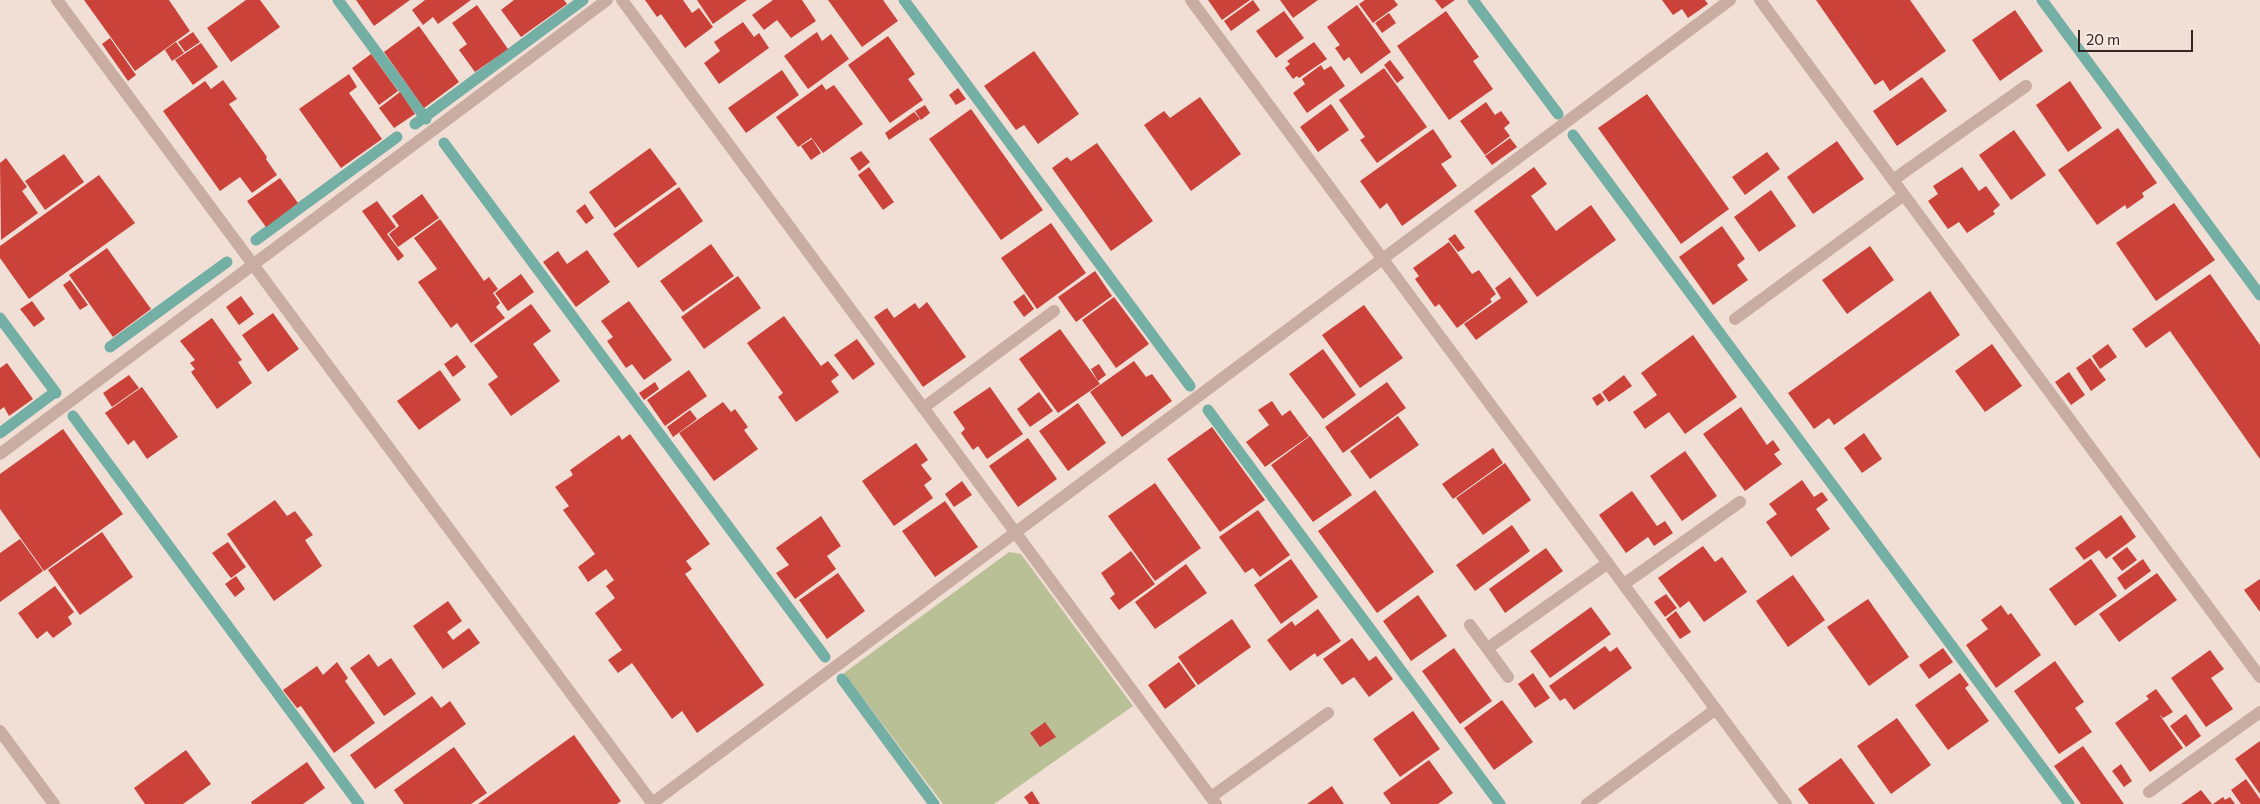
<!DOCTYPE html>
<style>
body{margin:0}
#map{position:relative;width:2260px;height:804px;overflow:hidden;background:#f1dfd6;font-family:Commissioner,sans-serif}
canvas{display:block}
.scale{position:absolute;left:2078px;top:30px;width:115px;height:22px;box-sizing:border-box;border:2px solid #332624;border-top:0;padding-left:6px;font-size:15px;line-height:18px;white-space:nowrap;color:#332624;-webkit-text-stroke:4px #f9eae2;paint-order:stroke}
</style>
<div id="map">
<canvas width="2260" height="804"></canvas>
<div class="scale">20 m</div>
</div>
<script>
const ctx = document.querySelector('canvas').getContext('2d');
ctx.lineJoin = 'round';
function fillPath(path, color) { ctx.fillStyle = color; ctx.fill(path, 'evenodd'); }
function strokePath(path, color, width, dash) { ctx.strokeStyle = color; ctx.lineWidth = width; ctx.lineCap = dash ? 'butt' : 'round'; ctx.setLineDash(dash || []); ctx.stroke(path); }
fillPath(new Path2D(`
 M1009,552L1021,554L1133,706L994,804H943L844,673Z`), '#bac096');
strokePath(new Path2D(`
 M338,0L426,119
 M904,0L1190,386
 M1473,0L1558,114
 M2042,0L2260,295
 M415,124L583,0
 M1573,135L2069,804
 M444,143L825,657
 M256,240L397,137
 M0,318L56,393
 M110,347L227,262
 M1208,410L1500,804
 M73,416L359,804
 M0,433L55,392
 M842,679L934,804`), '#74afa6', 11);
fillPath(new Path2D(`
 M84,0H169L190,31L135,71Z
 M246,0H260L280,27L231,62L207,28Z
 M356,0H410L374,26Z
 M425,0H471L438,24L433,17L423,25L412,10Z
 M514,0H564L567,4L521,37L501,10Z
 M645,0H683L692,13L699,8L713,27L685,48L661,14L657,17Z
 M697,0H747L713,24Z
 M773,0H802L816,21L791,38L777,20L764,30L752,15Z
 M828,0H883L898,21L862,47Z
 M1208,0H1250L1222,20Z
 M1253,0L1260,10L1231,31L1224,21Z
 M1280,0H1318L1293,18Z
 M1365,0H1394L1398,5L1373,23L1359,4Z
 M1435,0H1455L1442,9Z
 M1662,0H1705L1708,4L1688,18L1682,9L1673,15Z
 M1816,0H1910L1946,51L1890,91L1883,80L1875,85Z
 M477,5L508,49L475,72L459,50L467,44L452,23Z
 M1357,5L1391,52L1361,74L1349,57L1344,61L1335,48L1340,45L1327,27Z
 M2015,10L2043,51L2000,81L1972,40Z
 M1284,11L1304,38L1276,58L1256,31Z
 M1446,11L1479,57L1473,61L1493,89L1449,120L1397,46Z
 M1389,13L1396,23L1382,33L1375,23Z
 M743,22L754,37L759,33L769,48L719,84L704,63L720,51L714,42Z
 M419,26L459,82L424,108L384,52Z
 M193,32L200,42L185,52L178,42Z
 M817,32L822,41L831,34L849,59L808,89L784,56Z
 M888,36L915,74L908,79L923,100L890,123L848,65Z
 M110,38L136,75L128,81L102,44Z
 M176,42L184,53L172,61L165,50Z
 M1314,42L1327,59L1299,78L1297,76L1293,79L1285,68L1290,64L1287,61Z
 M201,43L218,67L193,85L175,60Z
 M1034,51L1079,114L1038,144L1024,125L1016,130L984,86Z
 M371,54L398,91L379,105L352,68Z
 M1390,60L1404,78L1397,83L1384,65Z
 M1321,65L1324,70L1331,66L1345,86L1307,113L1293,93L1305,84L1302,79Z
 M1384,68L1427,127L1377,163L1360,140L1365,137L1339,100Z
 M782,70L799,95L746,133L728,108Z
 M349,74L357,87L349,93L382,139L341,168L299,109Z
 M1922,77L1947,111L1897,146L1873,111Z
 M223,80L237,99L229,104L267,157L266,159L277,175L252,193L240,177L220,191L163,111L205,81L211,89Z
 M2070,81L2102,128L2068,152L2036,105Z
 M822,84L826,90L834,85L863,124L823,153L810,136L811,138L798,147L776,117Z
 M958,88L966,99L956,105L949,95Z
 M400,92L415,114L394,128L379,108Z
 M1647,94L1729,209L1681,244L1598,128Z
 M1200,97L1241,154L1191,191L1144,125L1164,111L1170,118Z
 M1486,102L1495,115L1501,111L1510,123L1504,128L1510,136L1485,155L1460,121Z
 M1331,104L1349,130L1318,152L1300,127Z
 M925,105L930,113L921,120L915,111Z
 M971,109L1043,210L1001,240L929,139Z
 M914,112L920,119L889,140L885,133Z
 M2118,128L2157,183L2142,193L2144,197L2127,209L2125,205L2097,225L2058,170Z
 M1433,129L1452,157L1441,164L1457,186L1402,226L1387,203L1380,209L1360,181Z
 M2014,130L2046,175L2011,200L1979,155Z
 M1510,138L1517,147L1492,165L1485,156Z
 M812,139L821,153L811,160L801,146Z
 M1837,141L1864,179L1813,214L1787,177Z
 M1097,143L1153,221L1111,251L1052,168L1067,157L1071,161Z
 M650,148L677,184L615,228L589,192Z
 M861,151L870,162L859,171L850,158Z
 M1767,152L1780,169L1745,195L1732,177Z
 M64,154L84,182L45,210L25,181Z
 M6,158L27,187L22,191L38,213L1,240L0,163Z
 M869,167L894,202L883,210L858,175Z
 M1534,167L1547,184L1531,196L1556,231L1591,205L1616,240L1537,297L1474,211Z
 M1962,167L1979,191L1986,186L2000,205L1993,211L1995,214L1967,233L1959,222L1948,229L1928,201L1938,194L1933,186Z
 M99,175L135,223L29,299L0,258V246Z
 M280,178L298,203L266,227L247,201Z
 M679,187L703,221L638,268L613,234Z
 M1771,190L1796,226L1759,252L1734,217Z
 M422,194L439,218L398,247L389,234L399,226L392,216Z
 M377,201L396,227L387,234L404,256L398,261L362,211Z
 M2174,203L2215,260L2156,301L2116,243Z
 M585,204L594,218L586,224L576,211Z
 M440,219L484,281L489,277L498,289L493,293L500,303L496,307L505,318L471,343L457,323L451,328L418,282L437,269L414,238Z
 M1051,223L1086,273L1037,309L1001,258Z
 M1722,226L1745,259L1737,265L1748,280L1713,305L1679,257Z
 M1455,234L1465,248L1458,252L1448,239Z
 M1449,242L1472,274L1479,270L1496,294L1490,299L1492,302L1457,328L1439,304L1435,307L1415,279L1419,276L1413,268Z
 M711,244L734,276L683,312L660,281Z
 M1870,246L1894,280L1847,314L1822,280Z
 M107,248L151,309L113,337L69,275Z
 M587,250L610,282L576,307L543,262L558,251L567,264Z
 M1095,271L1112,296L1076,322L1058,297Z
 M521,274L534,292L508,311L495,293Z
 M2210,274L2260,345V459L2170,331L2146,348L2132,329Z
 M738,276L761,308L704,349L681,317Z
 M1510,277L1528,302L1476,340L1464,324L1501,298L1495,288Z
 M70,280L88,305L80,310L63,285Z
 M1930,291L1960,335L1834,425L1829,418L1814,429L1788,393Z
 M1024,294L1034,309L1024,317L1013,302Z
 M241,296L254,314L239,325L226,307Z
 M1114,297L1149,344L1116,368L1082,320Z
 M32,301L45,319L34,327L20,309Z
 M629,301L672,360L644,380L632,364L626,368L607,341L613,337L601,321Z
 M927,302L966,357L923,387L874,317L887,308L894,318L915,303L919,309Z
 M531,304L551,331L533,344L560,381L511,416L488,384L498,377L474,345Z
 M1364,305L1403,358L1360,388L1322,335Z
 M273,313L299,349L268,372L242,335Z
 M784,316L821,366L828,361L839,375L831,381L839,392L796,422L778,397L783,393L747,343Z
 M212,318L242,360L238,362L252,383L217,409L191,372L195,369L190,363L195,360L180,341Z
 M1060,329L1100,384L1058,413L1019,359Z
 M1693,335L1737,397L1685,434L1669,412L1645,429L1633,412L1657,395L1641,373Z
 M857,339L875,364L853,380L834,355Z
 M1992,344L2022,386L1985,412L1955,371Z
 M2108,344L2117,357L2100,369L2092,356Z
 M1323,349L1356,395L1323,419L1289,374Z
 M457,355L466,367L453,377L444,364Z
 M2090,358L2106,380L2091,391L2076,368Z
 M1134,361L1146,377L1152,374L1172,401L1122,437L1090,392Z
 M7,363L33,399L9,416L4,407L0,410V368Z
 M1099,364L1106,375L1098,381L1091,369Z
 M440,370L461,400L419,430L397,401Z
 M689,370L707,396L665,426L647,400Z
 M2069,372L2085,395L2071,405L2055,382Z
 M129,375L139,388L112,407L103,393Z
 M1624,375L1632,386L1609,402L1602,392Z
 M655,382L659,389L644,400L639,393Z
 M1387,382L1406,408L1343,453L1325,427Z
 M142,387L178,437L147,459L134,440L128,445L105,413Z
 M990,387L1023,434L987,459L978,446L973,450L961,433L965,429L953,412Z
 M1039,392L1053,411L1030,427L1017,409Z
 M1600,393L1605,400L1597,406L1592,398Z
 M1272,401L1282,416L1290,410L1309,436L1265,467L1246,442L1269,425L1258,410Z
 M723,402L731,412L735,409L748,427L744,430L758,449L714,481L679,433Z
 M1078,403L1106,443L1068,471L1039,431Z
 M1741,407L1767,445L1773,440L1780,450L1774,454L1782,464L1745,491L1703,434Z
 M690,410L697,419L673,437L667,427Z
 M1398,416L1419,445L1370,479L1350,451Z
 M1212,427L1265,500L1220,532L1167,459Z
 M63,429L123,514L44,571L0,509V474Z
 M1864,433L1882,459L1862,473L1844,448Z
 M630,434L710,544L686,561L692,569L685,574L764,685L697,733L682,711L672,719L632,663L618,673L608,660L622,650L595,613L615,598L606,586L614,580L606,569L588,582L578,567L595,554L563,510L569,506L555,487L573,475L570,470L619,435L622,440Z
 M1310,436L1352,495L1313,522L1271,465Z
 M1028,438L1057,479L1018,507L989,466Z
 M916,443L928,460L921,465L932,479L924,485L933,498L894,526L862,481Z
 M1493,448L1503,463L1453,499L1442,484Z
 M1685,451L1717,496L1682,521L1650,476Z
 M1505,463L1531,500L1483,535L1456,498Z
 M1802,480L1814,497L1822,492L1828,500L1816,509L1830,529L1791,557L1766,522L1777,514L1769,504Z
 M962,481L972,495L954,507L945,494Z
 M1155,483L1201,548L1155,581L1108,516Z
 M1375,490L1434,572L1377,613L1318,531Z
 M1632,491L1657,526L1665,521L1673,533L1654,546L1648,537L1626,553L1599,515Z
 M275,500L287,516L295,511L313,535L305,540L322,566L274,601L227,534Z
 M945,501L978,547L935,577L902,531Z
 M1258,510L1290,555L1260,577L1253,568L1245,573L1219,537Z
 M2121,515L2136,537L2106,559L2099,550L2084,560L2075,548Z
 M821,516L841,546L827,556L836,569L795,599L776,573L789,565L776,548Z
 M1512,525L1530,551L1475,591L1456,565Z
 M102,532L133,577L80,615L48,570Z
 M20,539L43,571L0,602V553Z
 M228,542L246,567L231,578L212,553Z
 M1703,546L1715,562L1722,557L1747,592L1704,622L1689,601L1680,608L1658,578Z
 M2127,547L2137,560L2122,571L2112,558Z
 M1546,548L1563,571L1505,613L1489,589Z
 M1131,551L1155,584L1119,610L1110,598L1115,594L1101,573Z
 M1291,559L1318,597L1281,624L1254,585Z
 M2091,559L2117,596L2075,626L2049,589Z
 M2143,559L2151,571L2125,590L2117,578Z
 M1186,564L1207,593L1155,629L1135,602Z
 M838,573L865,611L827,639L799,600Z
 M2157,573L2177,600L2119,642L2099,614Z
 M1793,575L1825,620L1788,647L1756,601Z
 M236,576L245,589L235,597L225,584Z
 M2260,579V612L2244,590Z
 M55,586L74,612L68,617L72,624L53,638L47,631L37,639L18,613Z
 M1666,594L1677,608L1665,617L1654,602Z
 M1418,595L1447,636L1411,661L1383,621Z
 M1868,599L1909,657L1869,686L1827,627Z
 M448,601L462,621L447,632L453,640L469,628L480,643L443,669L413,626Z
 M2001,605L2008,615L2011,613L2041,655L1996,688L1966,645L1988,629L1981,620Z
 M1591,607L1611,634L1550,678L1530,651Z
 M1318,609L1341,641L1317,657L1315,653L1290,671L1267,640L1292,621L1295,626Z
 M1676,611L1691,632L1680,639L1666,619Z
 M1232,619L1251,647L1198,685L1178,657Z
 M1352,638L1369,661L1376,656L1393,679L1369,697L1354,677L1342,685L1323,659Z
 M1605,646L1610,652L1617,647L1632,668L1574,710L1565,698L1560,701L1549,686Z
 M1454,648L1492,701L1460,724L1422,671Z
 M1943,648L1953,662L1929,679L1919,665Z
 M2210,650L2224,669L2211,678L2233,709L2206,727L2171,678Z
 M369,654L378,667L391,658L416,694L384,716L350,668Z
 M2055,661L2084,702L2075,708L2092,732L2059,754L2014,691Z
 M337,662L348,678L345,681L375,723L334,753L301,706L297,708L283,690L317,666L323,675Z
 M1179,662L1196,686L1165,709L1148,685Z
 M1533,673L1550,698L1535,708L1518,684Z
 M1960,673L1969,685L1965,688L1989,721L1948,750L1915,705Z
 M2156,689L2173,712L2163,718L2159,714L2183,748L2150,772L2115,723L2149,699L2146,696Z
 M432,696L441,708L450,701L466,724L375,789L350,755Z
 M1502,700L1533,742L1494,770L1464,728Z
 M1413,711L1440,749L1400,777L1373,739Z
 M2186,714L2201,736L2186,747L2170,726Z
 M1897,718L1931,765L1891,794L1857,746Z
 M1045,722L1056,737L1040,747L1030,733Z
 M574,735L621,801L617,804H478Z
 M2260,741V794L2235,759Z
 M2083,746L2124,804H2081L2054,766Z
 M454,747L487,793L471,804H404L394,790Z
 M186,750L211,784L183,804H145L134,788Z
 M1841,758L1875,804H1809L1798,789Z
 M1429,760L1453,793L1438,804H1391L1383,793Z
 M307,762L325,788L303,804H252L251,802Z
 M2121,764L2132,781L2124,787L2112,771Z
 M2246,779L2260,799V804H2241L2231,790Z
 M1332,786L1344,804H1307Z
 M2201,790L2212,804H2181Z
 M1032,791L1040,804H1029L1024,797Z
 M2223,797L2225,800L2230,797L2235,804H2213Z`), '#ca423a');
strokePath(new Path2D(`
 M57,0L653,804
 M622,0L1216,804
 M1191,0L1786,804
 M1760,0L2260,677
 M1893,180L2026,86
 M1735,319L1904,195
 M923,408L1054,311
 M0,454L607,0
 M1624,584L1740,502
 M1470,625L1508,677
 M1488,648L1608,563
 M0,731L54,804
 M2149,792L2260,712
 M1211,797L1328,713
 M651,804L1730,0
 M1587,804L1716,709`), '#c9aca2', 12);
</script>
